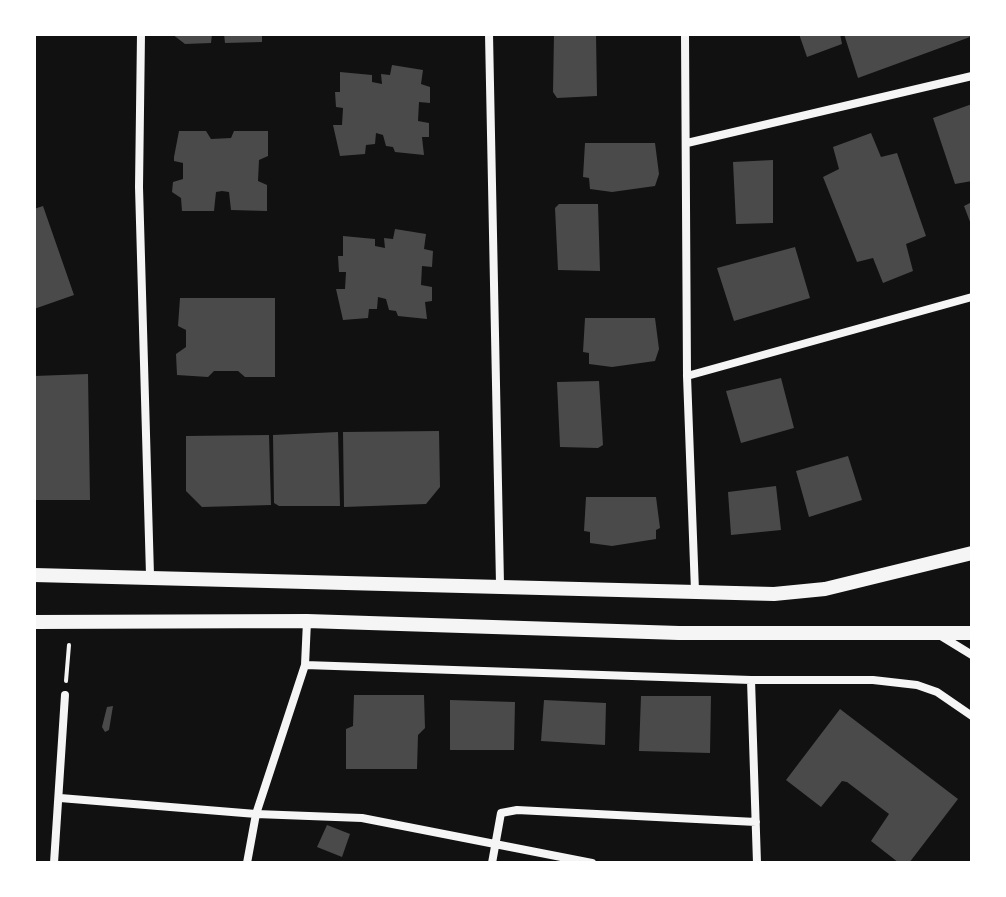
<!DOCTYPE html>
<style>
body{margin:0}
#map{position:relative;width:1006px;height:897px;overflow:hidden;background:#111;font-family:Signika,sans-serif}
canvas{display:block}
.frame{position:absolute;inset:0;border:36px solid #fff;pointer-events:none}
</style>
<div id="map">
<canvas width="1006" height="897"></canvas>
<div class="frame"></div>
</div>
<script>
const ctx = document.querySelector('canvas').getContext('2d');
ctx.lineJoin = 'round';
function fillPath(path, color) { ctx.fillStyle = color; ctx.fill(path, 'evenodd'); }
function strokePath(path, color, width, dash) { ctx.strokeStyle = color; ctx.lineWidth = width; ctx.lineCap = dash ? 'butt' : 'round'; ctx.setLineDash(dash || []); ctx.stroke(path); }
fillPath(new Path2D(`
 M172,34H212L211,43L185,44Z
 M224,34H262V42L225,43Z
 M554,34H596L597,96L557,98L553,92Z
 M799,34H840L842,44L807,57Z
 M844,34H968L970,37L858,78Z
 M392,65L423,70L421,84L430,87V103L419,102L418,121L429,123V137H422L424,155L395,152L393,147L386,146L383,135L376,133L375,144L366,145L365,154L340,156L333,125H342L343,108L336,107L335,92H340V72L372,75V82L382,84L381,74L390,75Z
 M972,104V181L955,184L933,118Z
 M179,131H206L211,139L231,138L234,131H268V156L259,160L258,181L267,185V211L231,210L229,192L222,191L216,192L214,211H182L181,198L172,192L173,182L183,179V163L174,161V157Z
 M871,133L881,157L897,153L926,236L906,244L913,271L883,283L873,258L857,262L823,177L839,169L833,147Z
 M585,143H655L659,174L655,186L612,192L590,189L589,178L583,177Z
 M773,160V223L736,224L733,162Z
 M972,202V227L964,206Z
 M559,204H598L600,271L558,270L555,208Z
 M43,206L74,295L34,309V209Z
 M395,229L426,234L424,249L433,251L432,267L422,266L421,285L432,287V301L425,302L427,319L398,316L396,311L389,310L386,299L378,297L377,309H369L368,318L343,320L336,289H345L346,272H339L338,256H343V236L375,239V246L385,248L384,238L393,239Z
 M795,247L810,298L734,321L717,268Z
 M180,298H275V377H245L238,371H214L208,377L177,375L176,354L186,347V330L178,326Z
 M585,318H655L659,349L655,361L612,367L589,364V353L583,352Z
 M88,374L90,500H34V376Z
 M781,378L794,428L741,443L726,391Z
 M599,381L603,445L598,448L560,447L557,382Z
 M439,431L440,487L426,504L344,507L343,432Z
 M338,432L340,506H279L274,503L273,435Z
 M269,435L271,505L202,507L186,491V436Z
 M848,456L862,500L809,517L796,471Z
 M776,486L781,530L731,535L728,492Z
 M586,497H656L660,528L656,530V539L612,546L590,543V532L584,531Z
 M354,695H424L425,728L418,735L417,769H346V729L353,726Z
 M641,696H711L710,753L639,751Z
 M450,700L515,702L514,750H450Z
 M544,700L606,703L605,745L541,741Z
 M113,706L109,730L105,732L102,727L107,707Z
 M840,709L958,799L909,863H899L871,841L889,814L847,782L842,781L821,807L786,780Z
 M327,825L350,834L342,857L317,847Z`), '#4a4a4a');
strokePath(new Path2D(`
 M66,681L69,645`), '#f5f5f5', 4);
strokePath(new Path2D(`
 M141,34L139,187L150,575
 M489,34L500,584
 M685,34L687,376L695,591
 M687,143L972,76
 M687,376L972,297
 M941,636L972,655
 M305,665L751,680H873L917,685L937,692L972,716
 M751,680L757,863
 M60,798L256,814L362,818L592,863
 M54,863L65,695
 M247,863L256,814L305,665L307,621
 M492,863L501,813L517,810L756,822`), '#f5f5f5', 8);
strokePath(new Path2D(`
 M34,575L774,594L825,589L972,553
 M34,622L307,621L679,633H972`), '#f5f5f5', 14);
</script>
